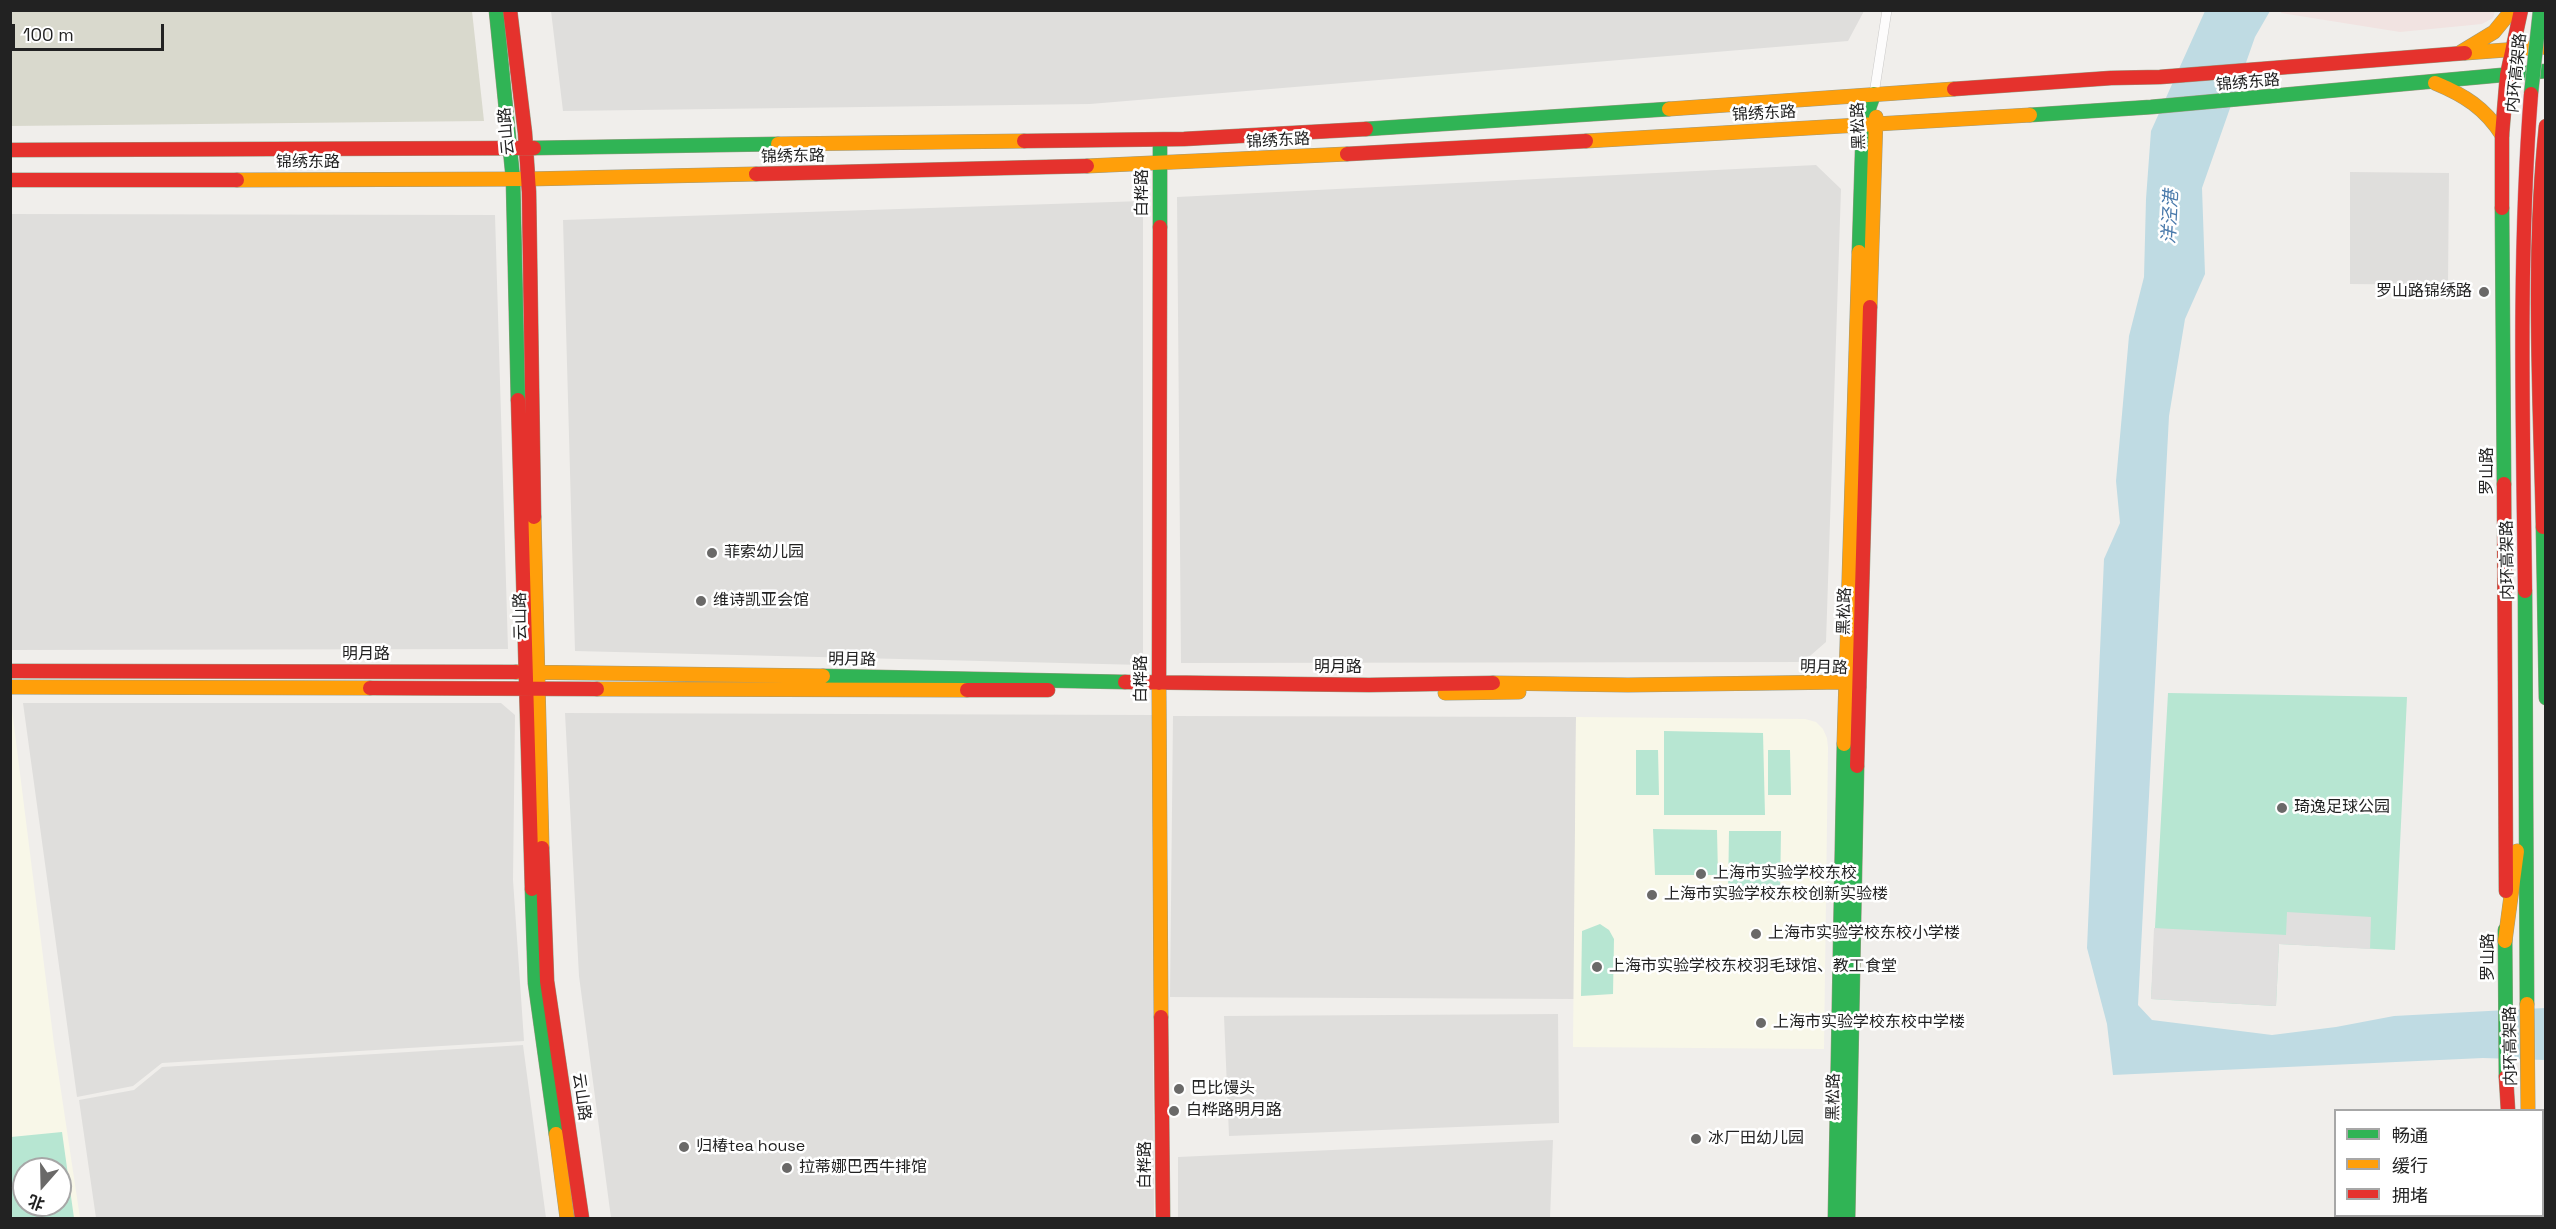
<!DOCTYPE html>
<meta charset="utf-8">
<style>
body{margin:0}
#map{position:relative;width:2556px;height:1229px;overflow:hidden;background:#f0eeeb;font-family:"Space Grotesk","Noto Sans SC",sans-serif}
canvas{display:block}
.frame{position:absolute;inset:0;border:12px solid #222;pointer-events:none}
.legend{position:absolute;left:2334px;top:1109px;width:210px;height:108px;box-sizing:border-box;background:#fff;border:2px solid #a7a7a7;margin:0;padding:8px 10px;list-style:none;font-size:18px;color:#222}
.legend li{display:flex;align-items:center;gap:12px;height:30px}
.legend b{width:30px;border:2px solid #a7a7a7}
.north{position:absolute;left:12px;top:1157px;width:60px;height:60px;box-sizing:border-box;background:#fff;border:2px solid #a7a7a7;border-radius:50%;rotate:200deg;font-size:16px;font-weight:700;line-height:24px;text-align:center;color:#222}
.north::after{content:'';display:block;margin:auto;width:21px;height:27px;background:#6a6968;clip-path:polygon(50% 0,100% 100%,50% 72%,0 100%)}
.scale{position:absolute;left:12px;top:24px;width:152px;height:27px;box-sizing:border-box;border:3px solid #222;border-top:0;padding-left:8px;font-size:18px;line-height:21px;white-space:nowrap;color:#222;-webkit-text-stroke:4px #fff;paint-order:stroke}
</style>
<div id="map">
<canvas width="2556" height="1229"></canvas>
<div class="frame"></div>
<ul class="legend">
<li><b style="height:8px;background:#30b455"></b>畅通</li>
<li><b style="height:8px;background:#ff9f0a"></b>缓行</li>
<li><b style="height:8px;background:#e5322d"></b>拥堵</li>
</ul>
<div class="north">北</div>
<div class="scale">100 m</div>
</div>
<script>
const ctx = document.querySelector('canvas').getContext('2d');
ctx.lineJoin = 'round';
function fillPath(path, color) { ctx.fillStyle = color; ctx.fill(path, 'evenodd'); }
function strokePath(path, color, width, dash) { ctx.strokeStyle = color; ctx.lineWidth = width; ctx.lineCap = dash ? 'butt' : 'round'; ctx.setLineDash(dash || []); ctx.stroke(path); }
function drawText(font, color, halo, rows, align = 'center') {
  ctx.font = font + ' "Space Grotesk","Noto Sans SC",sans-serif'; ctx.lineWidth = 5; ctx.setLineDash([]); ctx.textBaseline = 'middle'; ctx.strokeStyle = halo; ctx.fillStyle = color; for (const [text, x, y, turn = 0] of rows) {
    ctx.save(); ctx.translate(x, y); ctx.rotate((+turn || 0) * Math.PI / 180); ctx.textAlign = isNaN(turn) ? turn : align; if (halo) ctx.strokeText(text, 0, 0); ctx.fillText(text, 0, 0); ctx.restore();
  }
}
fillPath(new Path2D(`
 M551,11V10L1864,11L1848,41L1090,104L563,111Z
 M1816,165L1841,189L1826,642L1803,662L1181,663L1177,197Z
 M2350,172L2449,173L2448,285L2350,284Z
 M1143,201V665L575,651L563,220Z
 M11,214L495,215L508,649L11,650Z
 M23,703H501L515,715L513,880L524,1041L162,1063L133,1086L77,1097Z
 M565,713L1152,715L1154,1218H611L579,976Z
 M1173,716L1576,717L1574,999L1170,997Z
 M1558,1014L1559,1123L1229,1136L1224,1016Z
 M523,1045L546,1218H96L79,1100L134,1090L162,1067Z
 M1553,1140L1550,1218H1178V1157Z`), '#dfdedc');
fillPath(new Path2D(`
 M2282,10H2495V11L2493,18L2482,24L2400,32L2281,13Z`), '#f1e3e1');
fillPath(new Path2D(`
 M11,702L54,1044L80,1218H11ZM24,1169H60V1205H24Z
 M1576,717L1805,719L1816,722L1823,729L1827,738L1828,748L1824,1049L1573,1047Z`), '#f8f7e8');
fillPath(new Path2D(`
 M10,11H472L484,121L11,126Z`), '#d9d9cd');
fillPath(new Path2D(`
 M2168,693L2407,697L2395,950L2279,944L2276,1006L2151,999Z
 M1664,731L1763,733L1765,815H1664Z
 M1636,750H1658L1659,795H1636Z
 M1768,750H1790L1791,795H1768Z
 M1653,829L1717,830L1718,875H1655Z
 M1729,831H1781L1780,899L1728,898Z
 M1600,924L1609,930L1614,939L1613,994L1581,996L1582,931Z
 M62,1132L74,1218H11V1137ZM24,1169H60V1205H24Z`), '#b7e6d2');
fillPath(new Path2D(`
 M2287,912L2371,917L2370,949L2279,944L2276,1006L2151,999L2154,928L2286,935Z`), '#e0dfde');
fillPath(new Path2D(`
 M2205,11H2270L2255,37L2202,188L2205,274L2185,319L2169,416L2138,1005L2152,1020L2272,1035L2336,1027L2394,1016L2545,1008V1060L2483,1058L2113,1075L2107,1024L2087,948L2104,559L2120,523L2116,481L2129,336L2144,277L2146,199L2151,131Z`), '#bfdbe3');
const street = new Path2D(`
 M1874,94L1887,10`);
const fast = new Path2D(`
 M496,10L513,179L518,400
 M2030,115L2151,107L2546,71
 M1366,129L1669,109
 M534,148L778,144
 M2502,208L2504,484
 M1160,227V140
 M1859,252L1863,125L1874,94
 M2543,527L2546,698
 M2525,591L2527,1004
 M823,676L1125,682
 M532,889L535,983L556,1134
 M2505,930L2506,1077
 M1835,1218L1844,744
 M1848,1218L1857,766`);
const slow = new Path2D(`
 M2461,52L2494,32L2512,10
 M2465,53L2546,47
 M2435,83C2464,95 2485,108 2502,135
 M1669,109L1954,89
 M1586,141L2030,115
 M778,144L1024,141
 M1087,166L1347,154
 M237,180L528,179L756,174
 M1870,307L1876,117
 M534,517L542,848
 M516,672L823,676
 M1493,683L1628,685L1845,682L1859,687
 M10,687L370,688
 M597,689L967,690
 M1159,690L1161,1017
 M1445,693L1519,692
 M1844,744L1859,252
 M2505,941L2517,851
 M2527,1004L2528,1110
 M556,1134L567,1218`);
const jam = new Path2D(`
 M510,10L525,133L529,192L534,517
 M1954,89L2111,78L2160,77L2465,53
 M1024,141L1184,139L1366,129
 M10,150L534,148
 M1347,154L1586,141
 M756,174L1087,166
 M10,180H237
 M2502,208V135L2507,75L2521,10
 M518,400L532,889
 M2504,484L2506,891
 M2543,527C2540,393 2532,259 2546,126
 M10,671L516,672
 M1125,682L1369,685L1493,683
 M1159,683L1160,227
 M370,688L597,689
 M967,690H1048
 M1857,766L1870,307
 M542,848L547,981L582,1218
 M1161,1017L1163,1218
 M2506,1077L2508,1110
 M2515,1216L2516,1218
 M2530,1216V1218`);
strokePath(street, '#c9c8c7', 10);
strokePath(fast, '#999a82', 15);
strokePath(slow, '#999a82', 15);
strokePath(jam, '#999a82', 15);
strokePath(street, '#fdfcfc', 9);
strokePath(fast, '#30b455', 14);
strokePath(slow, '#ff9f0a', 14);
strokePath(jam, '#e5322d', 14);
const fastBridge = new Path2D(`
 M2531,94L2540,10`);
const jamBridge = new Path2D(`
 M2525,591C2523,425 2518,260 2531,94`);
strokePath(fastBridge, '#c5a2ac', 15, []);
strokePath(jamBridge, '#c5a2ac', 15, []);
strokePath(fastBridge, '#30b455', 14);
strokePath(jamBridge, '#e5322d', 14);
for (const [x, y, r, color] of [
 [2484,292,6,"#6a6968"],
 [712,553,6,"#6a6968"],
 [701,601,6,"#6a6968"],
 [2282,808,6,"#6a6968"],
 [1701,874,6,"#6a6968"],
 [1652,895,6,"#6a6968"],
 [1756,934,6,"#6a6968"],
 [1597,967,6,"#6a6968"],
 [1761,1023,6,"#6a6968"],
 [1179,1089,6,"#6a6968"],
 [1174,1111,6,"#6a6968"],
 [1696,1139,6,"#6a6968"],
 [684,1147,6,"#6a6968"],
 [787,1168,6,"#6a6968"]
]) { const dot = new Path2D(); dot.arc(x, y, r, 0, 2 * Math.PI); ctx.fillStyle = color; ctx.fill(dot); strokePath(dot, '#fff', 2); }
drawText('16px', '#222', '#fff', [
 ["内环高架路",2517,73,-84],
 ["锦绣东路",2248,83,-5],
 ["锦绣东路",1764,114,-3],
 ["黑松路",1859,126,-92],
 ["云山路",507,131,-95],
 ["锦绣东路",1278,141,-3],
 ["锦绣东路",793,157,-1],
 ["锦绣东路",308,163],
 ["白桦路",1143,193,-90],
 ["罗山路",2488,471,-90],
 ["内环高架路",2508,560,-91],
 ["黑松路",1845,611,-88],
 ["云山路",521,616,-91],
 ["明月路",366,655],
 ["明月路",852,660,1],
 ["明月路",1338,668],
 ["明月路",1824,668,2],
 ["白桦路",1142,679,-90],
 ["罗山路",2489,957,-90],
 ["内环高架路",2511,1046,-91],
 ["云山路",581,1097,82],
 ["黑松路",1834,1097,-89],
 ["白桦路",1146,1165,-90]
]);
drawText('16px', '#222', '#fff', [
 ["罗山路锦绣路",2472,292,"right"],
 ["菲索幼儿园",724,553],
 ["维诗凯亚会馆",713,601],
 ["琦逸足球公园",2294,808],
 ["上海市实验学校东校",1713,874],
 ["上海市实验学校东校创新实验楼",1664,895],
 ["上海市实验学校东校小学楼",1768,934],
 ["上海市实验学校东校羽毛球馆、教工食堂",1609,967],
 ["上海市实验学校东校中学楼",1773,1023],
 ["巴比馒头",1191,1089],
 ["白桦路明月路",1186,1111],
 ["冰厂田幼儿园",1708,1139],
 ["归椿tea house",696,1147],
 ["拉蒂娜巴西牛排馆",799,1168]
], 'left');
drawText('italic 18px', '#4a7aab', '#fff', [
 ["洋泾港",2171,217,-87]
]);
</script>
